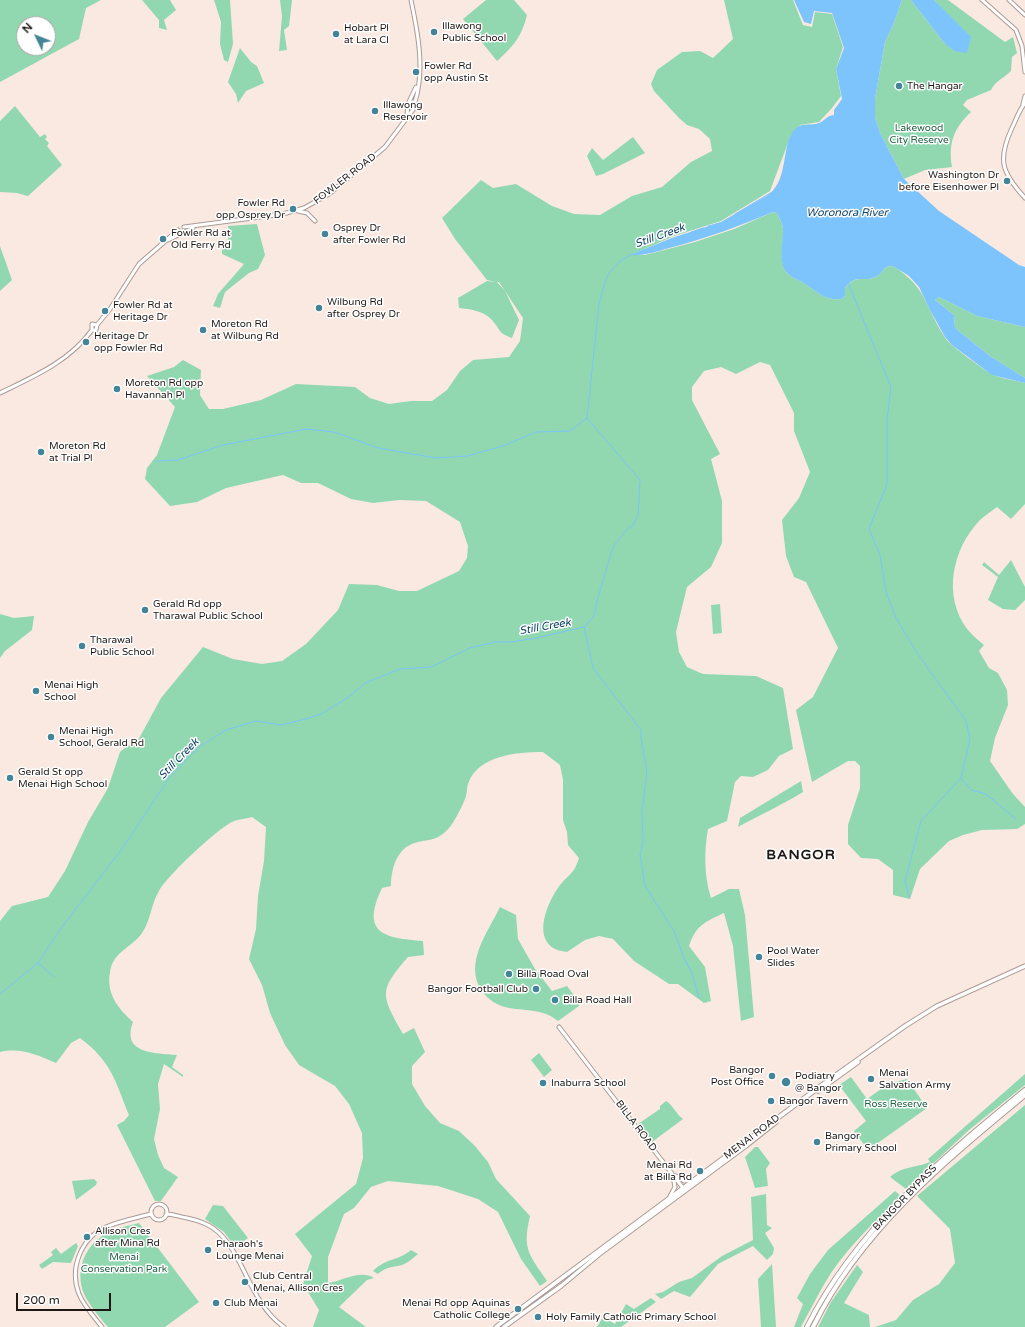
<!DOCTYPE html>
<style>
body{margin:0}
#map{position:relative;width:1025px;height:1327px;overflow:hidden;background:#fae9e1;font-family:"Varela Round",sans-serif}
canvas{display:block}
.north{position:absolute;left:16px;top:16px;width:40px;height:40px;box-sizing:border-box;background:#fff;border:1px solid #a5a3a1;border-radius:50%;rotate:313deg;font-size:11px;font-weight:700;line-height:16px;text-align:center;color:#1e1815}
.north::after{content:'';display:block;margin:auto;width:14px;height:18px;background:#448498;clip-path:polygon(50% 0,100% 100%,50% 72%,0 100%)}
.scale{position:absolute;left:16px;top:1293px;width:95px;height:18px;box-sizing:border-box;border:2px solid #1e1815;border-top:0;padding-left:5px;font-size:12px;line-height:14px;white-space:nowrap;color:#1e1815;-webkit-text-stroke:3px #fff;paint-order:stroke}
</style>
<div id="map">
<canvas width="1025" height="1327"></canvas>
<div class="north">N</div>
<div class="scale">200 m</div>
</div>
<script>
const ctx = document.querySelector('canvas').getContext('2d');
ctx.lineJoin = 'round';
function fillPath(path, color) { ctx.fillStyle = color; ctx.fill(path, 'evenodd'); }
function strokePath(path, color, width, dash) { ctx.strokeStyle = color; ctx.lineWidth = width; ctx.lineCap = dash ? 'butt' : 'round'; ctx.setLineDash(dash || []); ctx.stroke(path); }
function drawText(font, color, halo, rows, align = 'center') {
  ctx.font = font + ' "Varela Round",sans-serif'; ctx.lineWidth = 3; ctx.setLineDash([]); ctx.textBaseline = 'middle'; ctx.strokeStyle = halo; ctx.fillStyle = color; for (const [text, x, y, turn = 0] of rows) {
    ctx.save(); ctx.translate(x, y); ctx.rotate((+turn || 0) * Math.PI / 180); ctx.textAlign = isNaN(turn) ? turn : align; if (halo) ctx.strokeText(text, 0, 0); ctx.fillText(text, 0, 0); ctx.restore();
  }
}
fillPath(new Path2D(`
 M0,0H101L86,8L79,39L0,82ZM24,24H48V48H24Z
 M142,0H170L176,10L164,20L167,30L159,28V20Z
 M214,0H230L233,44L228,62L224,60L220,44L221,22Z
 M280,0H292L289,26L284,30L287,50L279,51L282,16Z
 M486,0H514L527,15C522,36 513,47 497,61L463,19Z
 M724,0H793L803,25L812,27L815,12L832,14L843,47L836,69L841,96L832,108L819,122L800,125L791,135L770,191L721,221L674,236L631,255H645L695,242L734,229L773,212L777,213C779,218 782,222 783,228C785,241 777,261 787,273C793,279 802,281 808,286C819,294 827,301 842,299L845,296V288C858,272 865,284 877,276C881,274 883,270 886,267L893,266C928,288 925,308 946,339C951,346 984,370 992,374C1001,379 1015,380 1025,383V504L1011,519L997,507C992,511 985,515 980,520C952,549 942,597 968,630C973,636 979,641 984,645L979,651L989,668L998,673L1007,690L1008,705L995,738L990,761L1013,794L1025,807V824L1017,829L982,830L963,835L949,841L920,869L910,899L893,895V870L878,859L861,858L848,844V825L860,788V766L855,761H848L812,782L796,710L813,697L838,648L806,582L794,577L786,556L782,520L799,498L810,472L794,431V413L770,365L760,362L736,374L721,367L704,371L692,387V400L720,454L711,459L722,501V543L711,567L687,587L676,632L679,652L687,667L703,674L756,676L783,688L793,749L779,756L768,770L753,777L741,776L735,782L727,821L708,829C704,851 704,876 711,898L729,889H739L745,915L754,1017L741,1021L733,946L724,913C705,922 696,925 689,946L705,967L711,1001L704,1003L678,984H669L634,961L613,939L599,936L585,940L567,952C564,951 559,951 555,949C532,937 548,901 560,885C570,873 574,874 579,858L568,845L567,832L563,820V780L560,765L543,752C517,752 478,755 468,784C467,787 467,792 466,796C464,803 454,823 449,828C434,845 424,837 408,846C395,854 391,872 391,886L382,888C360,934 385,938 423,941L424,955L408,957C378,991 381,995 403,1034L414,1028L425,1052L412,1066V1084L425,1106L440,1123L459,1131L475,1146L488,1162L496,1179L530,1216C522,1250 529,1254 547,1281L540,1286L521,1259L498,1212L478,1199L438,1186L388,1181L371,1187L354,1208L344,1214L328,1257V1283C342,1281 361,1269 374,1278L367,1280L339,1307L366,1327H313L319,1310L303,1284L312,1256L295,1234L356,1184L363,1158L362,1133L349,1104L335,1086L299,1065L285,1045L270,1013L262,985L249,959L256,929L258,896L264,861L266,827L252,817C246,819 237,819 232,822C216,830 167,876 159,891C151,904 151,920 142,933C133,947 113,951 110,972C106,994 118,1008 133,1022C121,1054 155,1053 177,1055L172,1067L183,1075V1077L164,1064L158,1084L160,1109L154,1139L158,1155L164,1168L178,1177L161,1201H155L117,1125L124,1121L129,1115C115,1081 112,1062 80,1038L71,1043L56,1063C38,1055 20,1047 0,1052V921L12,906L48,897L65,871L88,822L108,788L120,752L127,746L136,744L161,698L203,647L233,659L262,664L282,661L306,644L338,610L349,584L377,585L399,591H417L459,571L467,558L468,546L460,522L426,501L399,500L373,503L351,499L318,483H301L283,475L226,488L197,502L170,506L145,479L147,468L157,455L175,407L147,376L174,367L183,360L201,370L200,395L209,409H223L261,400L296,384L355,387L370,398L389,404L411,401H432L447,390L460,371L473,360L509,357L520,341L523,318L499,282H497L505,291L519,320L512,338C496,332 501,329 491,319C483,311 470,309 459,308L458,298L487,281L496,282L487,280L455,239L442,218L481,180L493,188L516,184L552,206L574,214L600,215L632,196L662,187L691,162L712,151L710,139L699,129L687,125L679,118L654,91L651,84L657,70L682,52L700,51L713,58L733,39Z
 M902,0H911L945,44L942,9L934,0H948L1005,42L1013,37L1017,53L1012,57L1011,71C1004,78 995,81 991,90L967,100L963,105L971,112C954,128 948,143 952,167L925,170L904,179L881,135L875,118V99L885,42L894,23Z
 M240,48L251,62L257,66L264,83L246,91L238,103L236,94L228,82Z
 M15,106L40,137L45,134L47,137L45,139L49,143L47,146L62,165L28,196L17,193L0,192V121Z
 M633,137L645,153L603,174L596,176L587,156L592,148L603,160Z
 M257,224L265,255L258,269L249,273L225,292L220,308L213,306L218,294L244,264L222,254V249L228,246V226Z
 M0,246L12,280L0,291Z
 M939,297L977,316L1025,327V378L990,356L955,328L954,315L935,300Z
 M1011,560L1025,587V600L1015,610L1003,609L988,600L998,577L982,565L984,562L999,575Z
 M720,604L722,633L713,634L711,605Z
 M0,614L14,618L34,616L32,630L5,651L0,658Z
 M801,781L803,792C782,805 760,815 738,827L740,818Z
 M500,907L516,915L518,939L535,969L552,991L567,986L579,1002V1006L558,1021C543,1009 528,1011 509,1008C498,1006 488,1000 482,991C463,964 488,932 500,907Z
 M539,1053L552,1070L544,1077L531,1060Z
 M1025,1074V1085L969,1130L906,1189L890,1177C903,1166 915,1168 930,1162L928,1159Z
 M851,1077L867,1099L888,1084L907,1079L927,1108L868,1150L854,1131L866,1121L839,1085Z
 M666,1101C673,1105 676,1114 683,1119L652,1142L638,1124L660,1109V1106Z
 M1025,1105V1327H875L896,1320L913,1300L939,1284L955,1263L950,1229L917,1196Z
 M755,1147H758L770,1163L766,1169L768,1186L755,1188L745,1157Z
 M94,1179L97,1182L96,1185L76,1200L72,1181Z
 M895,1191L901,1196C876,1220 851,1244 831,1273C820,1290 811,1309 801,1327H794L803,1304L797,1298L810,1274L828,1250Z
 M766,1194L767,1225L772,1228L765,1233L774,1248L773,1254L767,1260L753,1246L718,1264L690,1297L674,1291L661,1299L655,1294L663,1292L679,1282L692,1278L722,1256L753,1240L751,1197Z
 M213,1205L223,1206L248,1238L235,1247L224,1232L205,1219Z
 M139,1223L199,1302L165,1327H108C99,1317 90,1306 84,1294C74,1269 86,1243 109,1232C118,1227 129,1226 139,1223Z
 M76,1243L78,1246L71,1263L53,1262L42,1269L39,1265L53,1255L51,1252L56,1248L61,1254Z
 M411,1250L418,1254C413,1258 408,1263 402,1265C390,1268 388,1266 378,1274L373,1271C386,1258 398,1261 411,1250Z
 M772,1264L776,1327H761L758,1279Z
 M857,1265L863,1272L844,1303L869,1315L870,1327H818L831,1302Z
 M651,1298L656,1302L621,1327H597L603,1317L615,1324L626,1304L634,1309Z`), '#91d8b1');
fillPath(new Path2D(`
 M794,0H902L894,23L885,42L875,99V118L881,135L904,179L939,211L1019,265L1025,267V327L977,316L939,297L935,300L954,315L955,328L990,356L1025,378V383L992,375L952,345L945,337L930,310L919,287L909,276L893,266L886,267C883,270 881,274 877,276C865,284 857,272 845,288V296L842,299C827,301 819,294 808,286C802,281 793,279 787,273C777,262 784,241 783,228C782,222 779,218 777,213L773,212C739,226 705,239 669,248C655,252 644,256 630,255L672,238L721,222L768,195C791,179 779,138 799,126C805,123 814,126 821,122C826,119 827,116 834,115V110L842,99L836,69L844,48L832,13L814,11L811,24L804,22Z
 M911,0H934L971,37L967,53L955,51L945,44Z`), '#7dc4fc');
strokePath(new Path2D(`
 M774,190L779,183
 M735,214L772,192
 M708,226L720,223
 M691,232L703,228
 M674,238L686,234
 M650,248L671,239
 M637,253L647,249
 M848,283L891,387L887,420V484L869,529L880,555L886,592L896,618L917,653L966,721L970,739L961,778L921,821L905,881L909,897
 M158,461L178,460L223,445L306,429L334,432L378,448L436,458L467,456L503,446L536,432L570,431L587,418
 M584,627L593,668L641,730V738L647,772L642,811L643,843L640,854L645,886L674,931L684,958L691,971L699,997
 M961,778L971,790L986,794L1016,819
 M38,963L54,977
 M0,994L38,963L61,928L122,849L169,778L199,747L226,730L256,721L281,725L306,719L321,714L350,696L365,683L400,669L431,667L470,648L495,642H511L536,638L584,627L594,616L597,601L613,547L626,530L633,525L638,515L640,480L587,418L599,304L605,282L609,273L620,261L632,254`), '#7dc4fc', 1);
const tertiary = new Path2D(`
 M411,0C418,33 425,70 415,102
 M982,0L1016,30L1022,46L1025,72
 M1009,0L1025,15
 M1025,103C1019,110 1016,120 1012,128C997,160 1002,173 1025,198
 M1023,104L1025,96
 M407,115L408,104L416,87
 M298,211L307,213L315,221
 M184,227L283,214L304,208L329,194L385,147L415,107L414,102H409
 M168,240L193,228
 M97,325L110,309L139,264L178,230
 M92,330V324L97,325
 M92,330H96L97,325
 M0,393C33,377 70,361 92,330
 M559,1027L683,1188
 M676,1176L684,1181L693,1180
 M670,1196L675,1187L673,1176
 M151 1212a8 8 0 1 1 16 0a8 8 0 1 1-16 0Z
 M166,1214C173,1214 180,1217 187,1218C196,1220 206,1223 213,1228C244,1250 248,1302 284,1327
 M102,1327C94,1317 84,1306 79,1294C69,1268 81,1238 106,1227C120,1221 136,1218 151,1214`);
const secondary = new Path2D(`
 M818,1091L858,1062
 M496,1327L822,1085L905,1026L937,1006L1025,966
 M504,1327L561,1286L602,1252L747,1145L776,1122`);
const primary = new Path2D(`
 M807,1327C856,1229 942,1158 1025,1090
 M813,1327C860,1231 944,1162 1025,1095`);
strokePath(tertiary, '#ab9b94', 5);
strokePath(secondary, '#ab9b94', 5.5);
strokePath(primary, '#ab9b94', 6);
strokePath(tertiary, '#fff', 3);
strokePath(secondary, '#fff', 3.5);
strokePath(primary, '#fff', 4);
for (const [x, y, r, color] of [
 [434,32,4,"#448498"],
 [336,34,4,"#448498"],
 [416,72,4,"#448498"],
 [899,86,4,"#448498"],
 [375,111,4,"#448498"],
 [1007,181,4,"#448498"],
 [293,209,4,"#448498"],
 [325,234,4,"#448498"],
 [163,239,4,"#448498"],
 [319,308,4,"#448498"],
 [105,311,4,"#448498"],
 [203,330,4,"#448498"],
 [86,342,4,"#448498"],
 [117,389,4,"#448498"],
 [41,452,4,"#448498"],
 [145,610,4,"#448498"],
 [82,646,4,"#448498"],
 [36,691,4,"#448498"],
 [51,737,4,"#448498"],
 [10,778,4,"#448498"],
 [759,957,4,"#448498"],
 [509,974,4,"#448498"],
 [536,989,4,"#448498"],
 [555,1000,4,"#448498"],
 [772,1076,4,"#448498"],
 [871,1079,4,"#448498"],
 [786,1082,5,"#448498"],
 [543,1083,4,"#448498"],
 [771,1101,4,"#448498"],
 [817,1142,4,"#448498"],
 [700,1171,4,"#448498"],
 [87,1237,4,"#448498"],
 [208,1250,4,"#448498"],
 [245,1282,4,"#448498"],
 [216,1303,4,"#448498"],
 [518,1309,4,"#448498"],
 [538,1317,4,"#448498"]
]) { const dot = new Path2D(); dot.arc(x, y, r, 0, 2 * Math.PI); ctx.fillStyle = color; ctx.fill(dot); strokePath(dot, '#fff', 1.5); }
drawText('10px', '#1e1815', '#fff', [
 ["Illawong",442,26],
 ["Public School",442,38],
 ["Hobart Pl",344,28],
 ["at Lara Cl",344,40],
 ["Fowler Rd",424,66],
 ["opp Austin St",424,78],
 ["The Hangar",907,86],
 ["Illawong",383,105],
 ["Reservoir",383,117],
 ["Washington Dr",999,175,"right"],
 ["before Eisenhower Pl",999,187,"right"],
 ["Fowler Rd",285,203,"right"],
 ["opp Osprey Dr",285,215,"right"],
 ["Osprey Dr",333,228],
 ["after Fowler Rd",333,240],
 ["Fowler Rd at",171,233],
 ["Old Ferry Rd",171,245],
 ["Wilbung Rd",327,302],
 ["after Osprey Dr",327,314],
 ["Fowler Rd at",113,305],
 ["Heritage Dr",113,317],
 ["Moreton Rd",211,324],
 ["at Wilbung Rd",211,336],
 ["Heritage Dr",94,336],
 ["opp Fowler Rd",94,348],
 ["Moreton Rd opp",125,383],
 ["Havannah Pl",125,395],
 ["Moreton Rd",49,446],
 ["at Trial Pl",49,458],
 ["Gerald Rd opp",153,604],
 ["Tharawal Public School",153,616],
 ["Tharawal",90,640],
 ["Public School",90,652],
 ["Menai High",44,685],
 ["School",44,697],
 ["Menai High",59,731],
 ["School, Gerald Rd",59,743],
 ["Gerald St opp",18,772],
 ["Menai High School",18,784],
 ["Pool Water",767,951],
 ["Slides",767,963],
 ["Billa Road Oval",517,974],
 ["Bangor Football Club",528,989,"right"],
 ["Billa Road Hall",563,1000],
 ["Bangor",764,1070,"right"],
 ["Post Office",764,1082,"right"],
 ["Menai",879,1073],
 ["Salvation Army",879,1085],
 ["Podiatry",795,1076],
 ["@ Bangor",795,1088],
 ["Inaburra School",551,1083],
 ["Bangor Tavern",779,1101],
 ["Bangor",825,1136],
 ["Primary School",825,1148],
 ["Menai Rd",692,1165,"right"],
 ["at Billa Rd",692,1177,"right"],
 ["Allison Cres",95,1231],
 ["after Mina Rd",95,1243],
 ["Pharaoh's",216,1244],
 ["Lounge Menai",216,1256],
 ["Club Central",253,1276],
 ["Menai, Allison Cres",253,1288],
 ["Club Menai",224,1303],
 ["Menai Rd opp Aquinas",510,1303,"right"],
 ["Catholic College",510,1315,"right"],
 ["Holy Family Catholic Primary School",546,1317]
], 'left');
drawText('10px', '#226244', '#fff', [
 ["Lakewood",919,128],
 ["City Reserve",919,140],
 ["Ross Reserve",896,1104],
 ["Menai",124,1257],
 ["Conservation Park",124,1269]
]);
drawText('10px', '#1e1815', '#fff', [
 ["FOWLER ROAD",345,179,-38],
 ["BILLA ROAD",636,1126,53],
 ["MENAI ROAD",752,1137,-37],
 ["BANGOR BYPASS",905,1198,-46]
]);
drawText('italic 11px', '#0d4468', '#fff', [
 ["Woronora River",847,213],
 ["Still Creek",660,236,-20],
 ["Still Creek",545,627,-10],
 ["Still Creek",179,759,-46]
]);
ctx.letterSpacing = '1px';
drawText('bold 14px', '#1e1815', '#fff', [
 ["BANGOR",801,855]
]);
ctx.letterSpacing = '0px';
</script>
